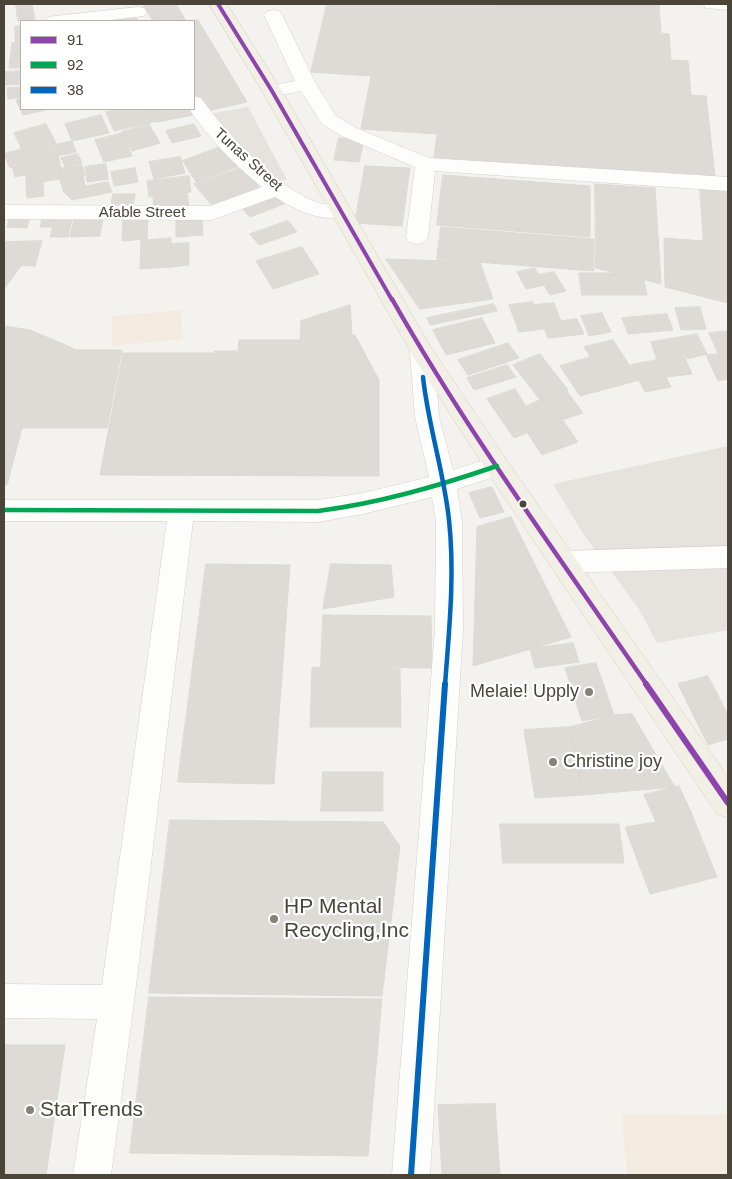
<!DOCTYPE html>
<style>
body{margin:0}
#map{position:relative;width:732px;height:1179px;overflow:hidden;background:#f4f2ee;font-family:Helvetica,sans-serif}
canvas{display:block}
.frame{position:absolute;inset:0;border:5px solid #4b4439;pointer-events:none}
.legend{position:absolute;left:20px;top:20px;width:175px;height:90px;box-sizing:border-box;background:#fff;border:1px solid #b7b4b0;margin:0;padding:6px 9px;list-style:none;font-size:15px;color:#4b4439}
.legend li{display:flex;align-items:center;gap:10px;height:25px}
.legend b{width:25px;border:1px solid #b7b4b0}
</style>
<div id="map">
<canvas width="732" height="1179"></canvas>
<div class="frame"></div>
<ul class="legend">
<li><b style="height:6px;background:#8e44ad"></b>91</li>
<li><b style="height:6px;background:#00a651"></b>92</li>
<li><b style="height:6px;background:#0065bd"></b>38</li>
</ul>
</div>
<script>
const ctx = document.querySelector('canvas').getContext('2d');
ctx.lineJoin = 'round';
function fillPath(path, color) { ctx.fillStyle = color; ctx.fill(path, 'evenodd'); }
function strokePath(path, color, width, dash) { ctx.strokeStyle = color; ctx.lineWidth = width; ctx.lineCap = dash ? 'butt' : 'round'; ctx.setLineDash(dash || []); ctx.stroke(path); }
function drawText(font, color, halo, rows, align = 'center') {
  ctx.font = font + ' Helvetica,sans-serif'; ctx.lineWidth = 4.5; ctx.setLineDash([]); ctx.textBaseline = 'middle'; ctx.strokeStyle = halo; ctx.fillStyle = color; for (const [text, x, y, turn = 0] of rows) {
    ctx.save(); ctx.translate(x, y); ctx.rotate((+turn || 0) * Math.PI / 180); ctx.textAlign = isNaN(turn) ? turn : align; if (halo) ctx.strokeText(text, 0, 0); ctx.fillText(text, 0, 0); ctx.restore();
  }
}
fillPath(new Path2D(`
 M181,310L183,339L112,346V316Z
 M622,1114L728,1115V1175H627Z`), '#f3ebdf');
fillPath(new Path2D(`
 M728,446V630L657,643L639,609L584,535L553,484Z`), '#e6e2de');
fillPath(new Path2D(`
 M248,107L287,180L279,181L213,122L208,114Z`), '#e6e3df');
const building = new Path2D(`
 M16,4H32L35,19L18,21Z
 M143,4H176L186,21H153Z
 M327,4L659,5L661,33L669,34L671,60L688,61L691,95L706,96L715,176L434,158L437,134L361,129L371,76L311,72Z
 M135,16L138,21H107Z
 M198,20L247,102L203,112L194,95V21H192Z
 M21,26V42L15,43V27Z
 M21,42V68H9L12,43Z
 M21,71V84L4,85V72Z
 M21,87V97L8,99L7,88Z
 M21,98V109L46,110L23,115L16,100Z
 M123,109H152L158,121L114,131L106,112Z
 M152,109H190L193,115L158,122Z
 M101,115L109,133L72,141L65,124Z
 M46,124L56,143L23,152L14,133Z
 M149,124L160,143L132,151L122,132Z
 M194,124L201,136L172,143L166,131Z
 M123,133L132,156L104,162L95,140Z
 M339,138L364,140L359,162L334,160Z
 M72,141L76,152L36,160L33,150Z
 M225,145L242,165L196,182L183,161Z
 M22,149L23,152L33,150L36,160L10,168L4,154Z
 M78,154L82,163L65,167L61,158Z
 M58,156L61,168L39,172L36,160Z
 M180,157L185,173L154,179L149,162Z
 M36,160L39,172L15,177L12,166Z
 M106,164L108,179L87,182L85,167Z
 M82,165L85,175L60,179L59,169Z
 M365,166L410,168L402,226L355,223Z
 M243,167L262,190L214,208L194,184Z
 M135,168L138,182L114,186L111,172Z
 M59,169L60,179L26,184V174Z
 M83,175L85,187L63,191L60,179Z
 M443,175L590,186V237L437,225Z
 M189,176L191,192L149,197L147,181Z
 M43,182L44,196L27,198L26,184Z
 M108,182L112,192L72,200L63,191Z
 M595,184L655,188L661,284L596,268Z
 M700,188L728,190V303L665,287L664,238L703,241Z
 M187,193L189,207L154,210L153,197Z
 M113,194H135L133,207L111,208Z
 M276,194L284,204L250,217L241,207Z
 M73,214L68,237H50L53,227H40L43,215Z
 M11,215H30L27,228L7,227Z
 M202,216L203,235L176,237V218Z
 M103,217L100,236L70,237L74,218Z
 M148,218L147,239L122,241L123,220Z
 M288,221L297,232L259,245L250,234Z
 M441,227L594,239V271L437,259Z
 M171,238V267L140,269L141,241Z
 M42,241L35,266L4,265V245L6,242Z
 M189,243V265L171,267V244Z
 M302,247L319,274L273,289L256,261Z
 M386,259L480,262L493,299L420,309Z
 M4,265L21,266L4,289Z
 M535,268L544,285L526,289L517,272Z
 M554,272L566,291L550,295L538,275Z
 M579,273H617L644,280L647,295H582Z
 M533,302L544,329L519,332L509,305Z
 M554,303L567,336L548,338L535,305Z
 M494,304L497,311L430,325L427,318Z
 M350,305L352,335H355L379,380V476L100,475L123,353H214V351H238L239,340H300L301,321Z
 M700,307L706,329L681,330L675,308Z
 M602,313L611,332L589,336L581,316Z
 M667,314L673,330L628,334L622,318Z
 M482,318L495,343L446,355L433,330Z
 M577,319L584,334L567,336L562,321Z
 M4,326L30,330L77,350H122L107,428H22L7,485H4Z
 M728,331V357L720,358L709,333Z
 M697,334L707,354L687,359L676,338Z
 M676,338L692,374L666,377L657,360L651,342Z
 M613,340L639,380L610,388L584,347Z
 M508,343L519,358L468,375L458,360Z
 M540,354L568,390L540,400L513,365Z
 M718,354L720,358L728,357V379L718,381L706,355Z
 M591,357L610,388L580,396L560,366Z
 M657,360L671,387L645,392L631,365Z
 M507,365L516,377L474,390L467,378Z
 M515,389L526,406L533,403L549,424L514,438L487,399Z
 M566,390L583,413L549,424L533,403Z
 M562,419L578,442L542,455L527,432Z
 M492,487L504,512L480,518L469,493Z
 M511,517L571,637L473,666L477,527Z
 M206,564L290,565L274,784L178,782Z
 M331,564L391,565L394,597L323,609Z
 M323,615L431,616L432,668L321,667Z
 M573,643L579,662L535,668L530,649Z
 M596,663L614,715L582,721L565,668Z
 M321,667L400,669L401,727H310L312,668Z
 M708,676L728,715V739L708,745L678,684Z
 M632,714L675,787L583,795L570,727L614,715Z
 M570,727L583,795L535,798L524,730Z
 M323,772H383V811H321Z
 M679,786L691,812L656,822L644,795Z
 M691,812L717,877L650,894L625,827L656,822Z
 M170,820L383,822L400,846L382,996L149,993Z
 M500,824H619L624,863H503Z
 M149,997L382,999L368,1156L130,1153Z
 M4,1045H65L46,1175H4Z
 M495,1104L500,1175H442L438,1105Z`);
fillPath(building, '#dedbd6');
strokePath(building, '#dcd9d4', 1);
const minor = new Path2D(`
 M703,4H728V10L706,8Z
 M138,7L144,8L147,12L144,16L102,21H46L49,17L55,16Z
 M273,10L279,11L282,15L316,84L336,116L356,128L429,158L728,177V191L435,171L428,237L425,242L417,244L409,242L406,237L415,167L342,136L322,124L301,91L272,97L265,95L262,91L265,87L295,81L264,15L267,11Z
 M194,96L201,98C226,133 277,188 318,203C327,206 339,203 348,206L352,211L348,216C322,223 297,211 275,197L212,220L4,219V205L210,206L262,187C234,165 209,138 189,109H194Z
 M422,343L430,346L434,352L439,417L453,470L497,456L506,459L510,466L506,473L457,489L462,521L463,629L430,1175H392L435,629L436,521L432,497L363,514L318,522L193,521L134,1002L111,1175H73L97,1019L4,1018V984L102,985L167,521H4V500H318L363,493L429,477L415,417L410,352L414,346Z
 M728,546V568L563,573L553,570L549,562L553,554L563,551Z`);
const major = new Path2D(`
 M209,4H227L282,91L430,346L506,459L728,777V818L717,814L488,473L414,358L262,91Z`);
strokePath(minor, '#d2d0cb', 1);
strokePath(major, '#d6cebb', 1);
fillPath(minor, '#fdfdfc');
fillPath(major, '#f2efe6');
strokePath(new Path2D(`
 M218,4L272,91L392,300`), '#8e44ad', 4);
strokePath(new Path2D(`
 M392,299C468,433 560,558 647,685`), '#8e44ad', 4.5);
strokePath(new Path2D(`
 M646,684L728,803`), '#8e44ad', 6);
strokePath(new Path2D(`
 M4,510L318,511C380,503 438,486 497,466`), '#00a651', 4.5);
strokePath(new Path2D(`
 M423,377C428,425 444,472 449,520C455,575 449,631 445,685`), '#0065bd', 4.5);
strokePath(new Path2D(`
 M411,1175L445,684`), '#0065bd', 6);
for (const [x, y, r, color] of [
 [523,504,4.5,"#4b4439"],
 [589,692,5,"#868178"],
 [553,762,5,"#868178"],
 [274,919,5,"#868178"],
 [30,1110,5,"#868178"]
]) { const dot = new Path2D(); dot.arc(x, y, r, 0, 2 * Math.PI); ctx.fillStyle = color; ctx.fill(dot); strokePath(dot, '#fff', 2); }
drawText('15px', '#4b4439', '#fff', [
 ["Tunas Street",248,160,42],
 ["Afable Street",142,213]
]);
drawText('18px', '#4b4439', '#fff', [
 ["Melaie! Upply",579,692],
 ["Christine joy",563,762,"left"]
], 'right');
drawText('21px', '#4b4439', '#fff', [
 ["HP Mental",284,907],
 ["Recycling,Inc",284,931],
 ["StarTrends",40,1110]
], 'left');
</script>
